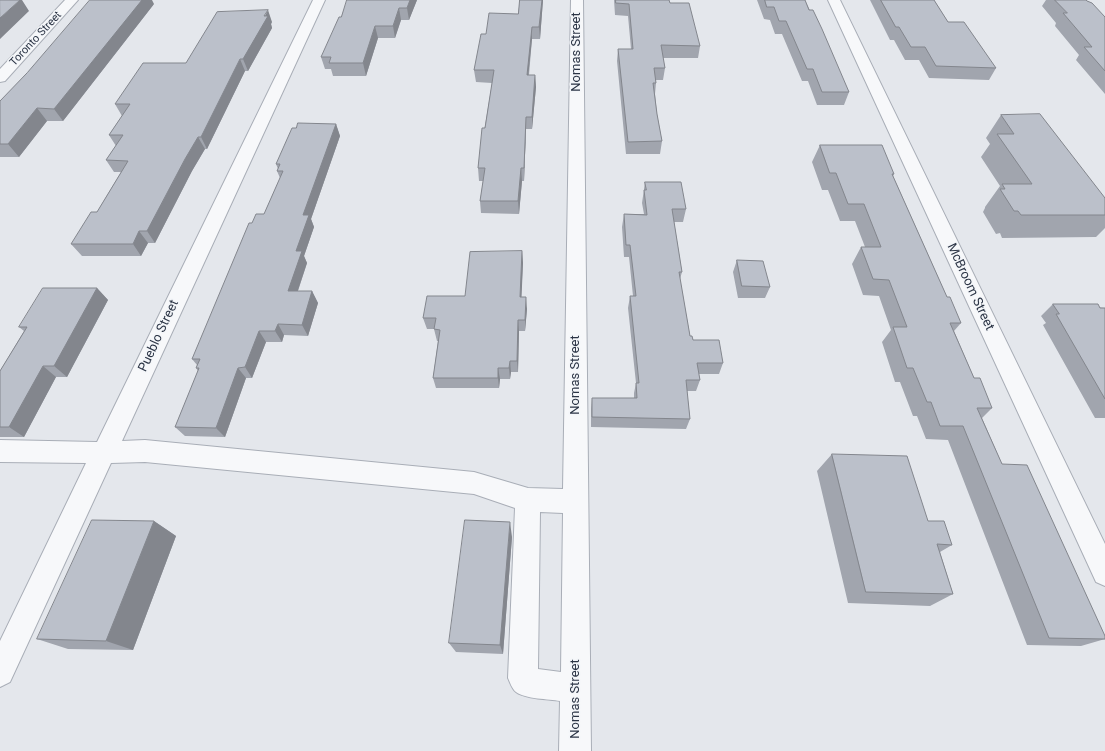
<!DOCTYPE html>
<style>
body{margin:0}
canvas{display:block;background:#e4e7ec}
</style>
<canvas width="1105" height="751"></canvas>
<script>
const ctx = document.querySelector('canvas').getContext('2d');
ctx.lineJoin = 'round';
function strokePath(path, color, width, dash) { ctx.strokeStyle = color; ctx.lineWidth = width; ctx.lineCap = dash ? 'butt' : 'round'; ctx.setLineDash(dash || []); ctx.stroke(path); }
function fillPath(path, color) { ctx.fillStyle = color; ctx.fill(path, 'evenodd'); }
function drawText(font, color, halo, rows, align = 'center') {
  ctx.font = font + ' Roboto,sans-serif'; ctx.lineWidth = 3; ctx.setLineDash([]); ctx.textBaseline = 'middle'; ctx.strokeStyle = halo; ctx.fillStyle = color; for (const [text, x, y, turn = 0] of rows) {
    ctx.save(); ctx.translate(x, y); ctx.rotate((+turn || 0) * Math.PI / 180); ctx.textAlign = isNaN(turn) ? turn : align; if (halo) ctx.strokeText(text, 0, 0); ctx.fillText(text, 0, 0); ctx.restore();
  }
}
const minor = new Path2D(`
 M65,0H78L5,81L0,82V69Z
 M313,0H325L122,441L145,440L474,472L528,488L563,489L571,0H583L591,751H559L560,701C549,699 525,699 516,692C512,689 510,682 508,678L515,508L474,494L145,462L111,463L10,682L0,687V641L86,463L0,462V440L97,442ZM540,512L563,513L561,672L538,669Z
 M828,0H840L1105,544V586L1096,582Z`);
strokePath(minor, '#a9aeb7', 2);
fillPath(minor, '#f7f8fa');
fillPath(new Path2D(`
 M417,0L409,20H401L395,38H378L366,76H333L331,69H325L321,57L341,17Z
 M520,0H543L540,39H532L529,75H535L536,87L532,129H526L524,181H522L519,214L481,213L480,201L483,181H479L478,168L492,83L476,82L474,70L486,34L518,14Z
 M614,0H669L670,3L700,46L698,58H663L665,68L663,80H656V83L655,94L657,114L662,141L660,154H626L617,61L618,49H631L628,16L615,15Z
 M757,0H805L849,92L844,105H817L808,81H802L782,34H775L770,20L764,19Z
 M870,0H934L948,22L996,68L989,80L929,78L919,60H905L894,40H890Z
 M1046,0H1086L1105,17V94L1076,60L1079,55L1055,26L1056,23L1042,6Z
 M154,4L63,121H47L19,157H0V101Z
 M272,22L271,24L272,28L248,71H245L207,149H205L192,171L155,243H148L141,256H82L71,244L97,212L121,172H114L106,160L116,146L109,135L122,116L115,104L186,63Z
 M1001,115L1105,198V228L1096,237L1002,238L1000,233L996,234L983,212L985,208V207L1000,186L981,157L990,144L986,138Z
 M336,124L340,136L311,219L314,227L304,256L307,263L298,291H312L318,303L308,336L284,335L282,342H266L252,378H246L225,437L185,436L175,427L198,371L196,368L197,365L192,359L264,214L280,178L277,171L278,169L276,164L296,128Z
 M820,145L894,174L893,176L947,297L961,323L954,331L974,378L992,408L982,418L1002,464L1105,636V639L1081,646L1027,645L948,440L926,439L917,416H913L900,382H895L882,342L891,330L879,296L863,295L852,264L861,247H865L855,221H840L828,190H822L812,162Z
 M645,182L686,209L683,222H674L682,272L680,279L690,336L693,340L723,363L719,374H698L700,380L696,391H687L690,419L686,429L591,427V409L592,398H634V393L636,383L628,308L630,296H633L629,257H624L622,227L624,214H644L642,203Z
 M522,251L523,263L521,297L527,309L525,331H519L518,372H511L510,379H500L499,388H436L433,378L438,341H437L434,329H427L423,318L465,296Z
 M737,260L770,287L765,298H738L733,272Z
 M97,288L108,300L67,377H56L24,437H0V371L24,331L19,327Z
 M1053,304L1105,308V418H1095L1043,325L1046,323L1041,316Z
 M832,454L928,521L952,545L940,552L953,594L930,606L848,603L817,471Z
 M154,521L176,536L133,650L68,649L37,639Z
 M512,537L503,654L456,652L449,643Z`), '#a1a5ae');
fillPath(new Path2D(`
 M20,0H22L29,11L0,39V18Z
 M141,0H152L154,4L63,121L54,109Z
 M410,0H417L409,20L407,8Z
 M542,0H543L540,39L539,27Z
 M399,8L401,20L395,38L393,26Z
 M268,10L272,22L271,24L272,28L248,71L243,59Z
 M375,26L378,38L366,76L363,63Z
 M532,27V39L527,87V75Z
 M240,59L245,71L207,149L201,137Z
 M535,75L536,87L532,129V117Z
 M37,108L47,121L19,157L8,144Z
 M526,117V129L524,181V168Z
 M336,124L340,136L311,219L314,227L304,256L307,263L294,302L288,291L296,251L303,215Z
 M198,137L205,149L192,171L155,243L147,231L185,159Z
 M521,168L522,181L519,214L518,201Z
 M139,231L148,243L141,256L133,244Z
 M522,251L523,263L521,309L520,297Z
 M97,288L108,300L67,377L54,366Z
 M312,291L318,303L308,336L302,325Z
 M526,297L527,309L525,331V320Z
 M518,320L519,331L518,372L517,361Z
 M278,324L284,335L282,342L275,331Z
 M259,331L266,342L252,378L245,367Z
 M510,361L511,372L510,379L509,368Z
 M43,366L56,377L24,437L9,427Z
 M238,368L246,378L225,437L216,428Z
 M498,368L500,379L499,388L498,378Z
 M154,521L176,536L133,650L106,641Z
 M510,522L512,537L503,654L500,645Z`), '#83868d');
const building = new Path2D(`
 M0,0H20L0,18Z
 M90,0H142L54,109L37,108L8,144H0V101L27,73Z
 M347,0H410L407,8H399L393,26H375L363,63H329L331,57H321L339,17H341Z
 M520,0H542L539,27H532L527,75H535L532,117H526L524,168H521L518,201H480L485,168H478L482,128H485L494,70H474L481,34H486L489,13L518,14Z
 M616,0H669L670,3H689L700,46L661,45L665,68H654L656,83H653L657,114L662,141L628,142L618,49H633L629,4L616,3Z
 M765,0H805L809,10H813L822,29L849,92H822L813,69H807L786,21H779L774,7H767Z
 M881,0H934L948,22H964L996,68L936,66L925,47H911L899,27H896Z
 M1055,0H1086L1087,1L1092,3L1105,17V71L1084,47H1092L1063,13H1067Z
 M268,10L264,16H268L243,59H240L201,137H198L185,159L147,231H139L133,244H71L91,212H97L128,161L106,160L123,135H109L130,104H115L143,63H186L217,12Z
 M1040,114L1105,198V215H1021L1018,211H1014L1000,189H1005L1002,184H1032L997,134H1014L1001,115Z
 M298,123L336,124L303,215H309L296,251H302L288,291H312L302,325L278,324L275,331H259L245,367L238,368L216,428L175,427L199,368H196L200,359H192L249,223H252L256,214H264L283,171H277L280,164H276L292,128H296Z
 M820,145H882L894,174H892L947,297H950L961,323H950L974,378H980L992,408H977L1002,464L1027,465L1105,636V639L1049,638L963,426H940L931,402H927L913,368H907L893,327H907L889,280L873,279L861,247H881L864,204H848L836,173H830Z
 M645,182H681L686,209H672L682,272H679L690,336H692L693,340H719L723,363H697L700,380H686L690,419L592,417V398H637L636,383H639L630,296H636L630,245H626L624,214L647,215L644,190H646Z
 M522,251L520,297H526L525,320H518L517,361H510L509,368H498V378H433L440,330L434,329L436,318H423L427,296H465L470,252Z
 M737,260L763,261L770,287L742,286Z
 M43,288H97L54,366H43L9,427H0V371L27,327H19Z
 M1053,304H1098L1100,308H1105V399L1056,314H1059Z
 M832,454L907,456L928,521H944L952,545L937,544L953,594L866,592Z
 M92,520L154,521L106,641L37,639Z
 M465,520L510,522L500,645L449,643Z`);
fillPath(building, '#bbc0ca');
strokePath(building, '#83868d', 1);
drawText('11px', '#2b3445', '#f4f6f9', [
 ["Toronto Street",36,39,-47]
]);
drawText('13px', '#2b3445', '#f4f6f9', [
 ["Nomas Street",577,52,-90],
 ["McBroom Street",970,287,65],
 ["Pueblo Street",159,336,-65],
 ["Nomas Street",576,375,-90],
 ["Nomas Street",576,699,-90]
]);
</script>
